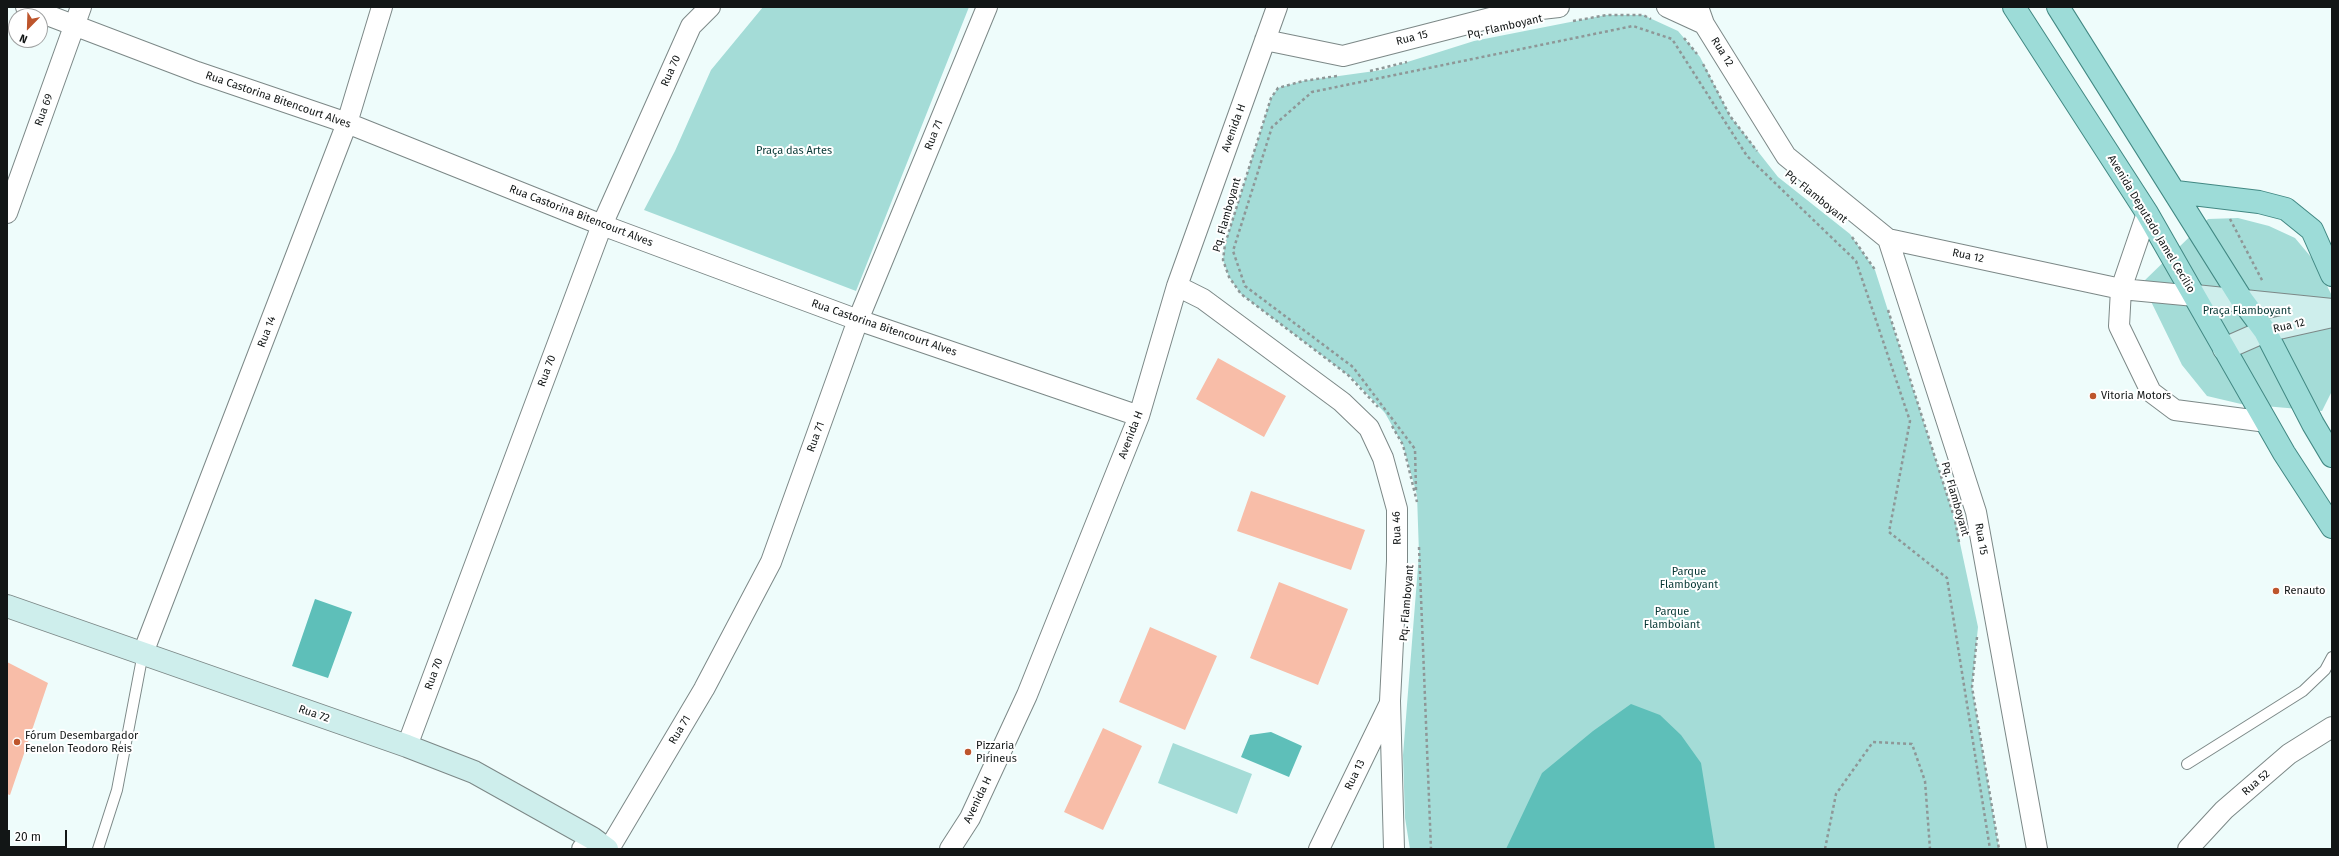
<!DOCTYPE html>
<html>
<head>
<meta charset="utf-8">
<style>
	body { margin:0 }
	#map { position:relative; width:2339px; height:856px; overflow:hidden; background:#eefcfb; font-family:"Fira Sans",sans-serif }
	canvas { display:block }
	.frame { position:absolute; inset:0; border:8px solid #121616; pointer-events:none }
	.north { position:absolute; left:8px; top:8px; width:40px; height:40px; box-sizing:border-box; background:#fff; border:1px solid #a0a2a2; border-radius:50%; rotate:203deg; font-size:11px; font-weight:700; line-height:16px; text-align:center; color:#121616 }
	.north::after { content:''; display:block; margin:auto; width:14px; height:18px; background:#bd552c; clip-path:polygon(50% 0,100% 100%,50% 72%,0 100%) }
	.scale { position:absolute; left:8px; top:830px; width:59px; height:18px; box-sizing:border-box; border:2px solid #121616; border-top:0; padding-left:5px; font-size:12px; line-height:14px; white-space:nowrap; color:#121616; -webkit-text-stroke:3px #fff; paint-order:stroke }
</style>
</head>
<body>
<div id="map">
<canvas width="2339" height="856"></canvas>
<div class="frame"></div>
<div class="north">N</div>
<div class="scale">20 m</div>
</div>
<script>
const ctx = document.querySelector('canvas').getContext('2d');
ctx.lineJoin = 'round';
function fillPath(path, color) {
  ctx.fillStyle = color;
  ctx.fill(path, 'evenodd');
}
function shape(rows) {
  const path = new Path2D();
  for (const r of rows) {
    path.moveTo(r[0], r[1]);
    for (let i = 2; i < r.length; i += 2) path.lineTo(r[i], r[i + 1]);
  }
  return path;
}
function trace(path, color, width, dash) {
  ctx.strokeStyle = color;
  ctx.lineWidth = width;
  ctx.lineCap = dash ? 'butt' : 'round';
  ctx.setLineDash(dash || []);
  ctx.stroke(path);
}
function drawText(font, color, halo, rows, align = 'center') {
  ctx.font = font + ' "Fira Sans",sans-serif';
  ctx.lineWidth = 4;
  ctx.setLineDash([]);
  ctx.textBaseline = 'middle';
  ctx.strokeStyle = halo;
  ctx.fillStyle = color;
  for (const [text, x, y, turn = 0] of rows) {
    ctx.save();
    ctx.translate(x, y);
    ctx.rotate((+turn || 0) * Math.PI / 180);
    ctx.textAlign = isNaN(turn) ? turn : align;
    if (halo) ctx.strokeText(text, 0, 0);
    ctx.fillText(text, 0, 0);
    ctx.restore();
  }
}
const green = shape([
	[763,7,969,7,856,291,644,210,675,151,711,70],
	[1606,15,1643,15,1678,31,1700,57,1730,116,1778,177,1850,234,1875,270,1955,520,1978,627,1972,687,1999,849,1410,849,1405,818,1403,755,1419,554,1417,495,1403,445,1385,413,1352,378,1241,294,1229,277,1223,260,1225,244,1271,98,1278,88,1303,81,1382,70,1474,41],
	[2238,218,2269,226,2295,238,2316,263,2332,296,2332,391,2322,411,2241,404,2207,396,2182,365,2142,283,2208,219],
	[1173,743,1252,774,1237,814,1158,783]
]);
const water = shape([
	[315,599,352,612,328,678,292,666],
	[1631,704,1660,715,1681,735,1701,763,1715,849,1506,849,1542,773,1593,731],
	[1271,732,1302,746,1289,777,1241,757,1250,735]
]);
const building = shape([
	[1218,358,1286,396,1264,437,1196,399],
	[1251,491,1365,530,1351,570,1237,531],
	[1279,582,1348,609,1318,685,1250,658],
	[1150,627,1217,656,1185,730,1119,702],
	[7,662,48,683,10,795,7,794],
	[1103,728,1142,746,1103,830,1064,812]
]);
const path = shape([
	[1573,21,1607,15,1643,15,1651,19],
	[1684,38,1697,54],
	[1703,64,1730,116,1757,151],
	[1370,71,1407,62],
	[1337,76,1303,81,1278,88,1271,98,1225,244,1223,260,1229,277,1241,294,1348,375,1378,407],
	[2230,219,2263,282],
	[1852,237,1876,271],
	[1888,310,1955,520,1959,542],
	[1392,426,1403,445,1417,502],
	[1416,490,1415,449,1353,367,1245,286,1233,251,1272,127,1312,92,1633,26,1672,39,1747,156,1856,261,1910,421,1889,532,1947,578,1990,849],
	[1419,547,1431,849],
	[1977,637,1972,687,1999,849],
	[1825,849,1836,794,1873,742,1912,744,1925,781,1930,849]
]);
const service = shape([
	[2187,764,2303,691,2325,670,2332,657],
	[98,849,117,790,143,653]
]);
const minor = shape([
	[26,7,197,72,347,123,602,225,858,320,1139,416],
	[1667,7,1704,24],
	[1698,7,1704,24,1786,156,1888,239,2121,289,2195,296],
	[1265,40,1343,56,1514,12,1559,7],
	[7,213,81,7],
	[2147,213,2121,289,2119,326,2151,392,2175,410,2267,422],
	[1888,239,1976,512,2037,849],
	[1177,286,1203,299,1342,402,1369,428,1383,458,1397,509,1397,561,1390,701,1394,849],
	[143,653,347,123,382,7],
	[407,746,602,225,691,26,710,7],
	[582,849,592,838],
	[609,849,704,689,771,562,858,320,987,7],
	[950,849,970,818,1027,695,1139,416,1177,286,1277,7],
	[1319,849,1389,705],
	[2188,849,2224,810,2289,754,2332,727]
]);
const secondary = shape([
	[2195,296,2332,310],
	[2224,349,2265,331,2332,316],
	[7,606,407,746,474,772,592,838,607,849]
]);
const primary = shape([
	[2014,7,2147,213,2284,453,2332,527],
	[2058,7,2242,300,2265,331,2313,424,2332,456],
	[2176,192,2259,202,2286,209,2312,230,2332,275]
]);
const markers = [
	[2093,396,4,"#bd552c"],
	[2276,591,4,"#bd552c"],
	[17,742,4,"#bd552c"],
	[968,752,4,"#bd552c"]
];
const streetNames = [
	["Pq. Flamboyant",1505,27,-13],
	["Rua 15",1412,38,-14],
	["Rua 12",1722,52,58],
	["Rua 70",671,71,-66],
	["Rua Castorina Bitencourt Alves",278,100,19],
	["Rua 69",44,110,-70],
	["Avenida H",1234,128,-70],
	["Rua 71",934,135,-68],
	["Pq. Flamboyant",1816,197,39],
	["Pq. Flamboyant",1227,215,-74],
	["Rua Castorina Bitencourt Alves",581,216,21],
	["Avenida Deputado Jamel Cecílio",2151,224,59],
	["Rua 12",1968,256,12],
	["Rua 12",2289,326,-13],
	["Rua Castorina Bitencourt Alves",884,328,19],
	["Rua 14",267,332,-69],
	["Rua 70",547,371,-70],
	["Avenida H",1131,435,-69],
	["Rua 71",816,437,-70],
	["Pq. Flamboyant",1955,499,74],
	["Rua 46",1397,528,-92],
	["Rua 15",1981,539,80],
	["Pq. Flamboyant",1407,603,-85],
	["Rua 70",434,674,-70],
	["Rua 72",314,714,19],
	["Rua 71",680,730,-59],
	["Rua 13",1355,775,-64],
	["Rua 52",2256,783,-41],
	["Avenida H",978,800,-64]
];
const parkNames = [
	["Praça das Artes",794,151],
	["Praça Flamboyant",2247,311],
	["Parque",1689,572],
	["Flamboyant",1689,585],
	["Parque",1672,612],
	["Flamboiant",1672,625]
];
const poiNames = [
	["Vitoria Motors",2101,396],
	["Renauto",2284,591],
	["Fórum Desembargador",25,736],
	["Fenelon Teodoro Reis",25,749],
	["Pizzaria",976,746],
	["Pirineus",976,759]
];
fillPath(green, '#a4dcd7');
fillPath(water, '#5ebfb9');
fillPath(building, '#f8bda8');
trace(service, '#7c8887', 12);
trace(minor, '#7c8887', 22);
trace(secondary, '#7c8887', 24);
trace(primary, '#428883', 24);
trace(path, '#8e9797', 2.5, [3, 3]);
trace(service, '#fff', 10);
trace(minor, '#fff', 20);
trace(secondary, '#ceeeec', 22);
trace(primary, '#9ddcd8', 22);
for (const [x, y, r, color] of markers) {
  const dot = new Path2D();
  dot.arc(x, y, r, 0, 2 * Math.PI);
  ctx.fillStyle = color;
  ctx.fill(dot);
  trace(dot, '#fff', 1.5);
}
drawText('11px', '#121616', '#fff', streetNames);
drawText('11px', '#063734', '#fff', parkNames);
drawText('11px', '#121616', '#fff', poiNames, 'left');
</script>
</body>
</html>
